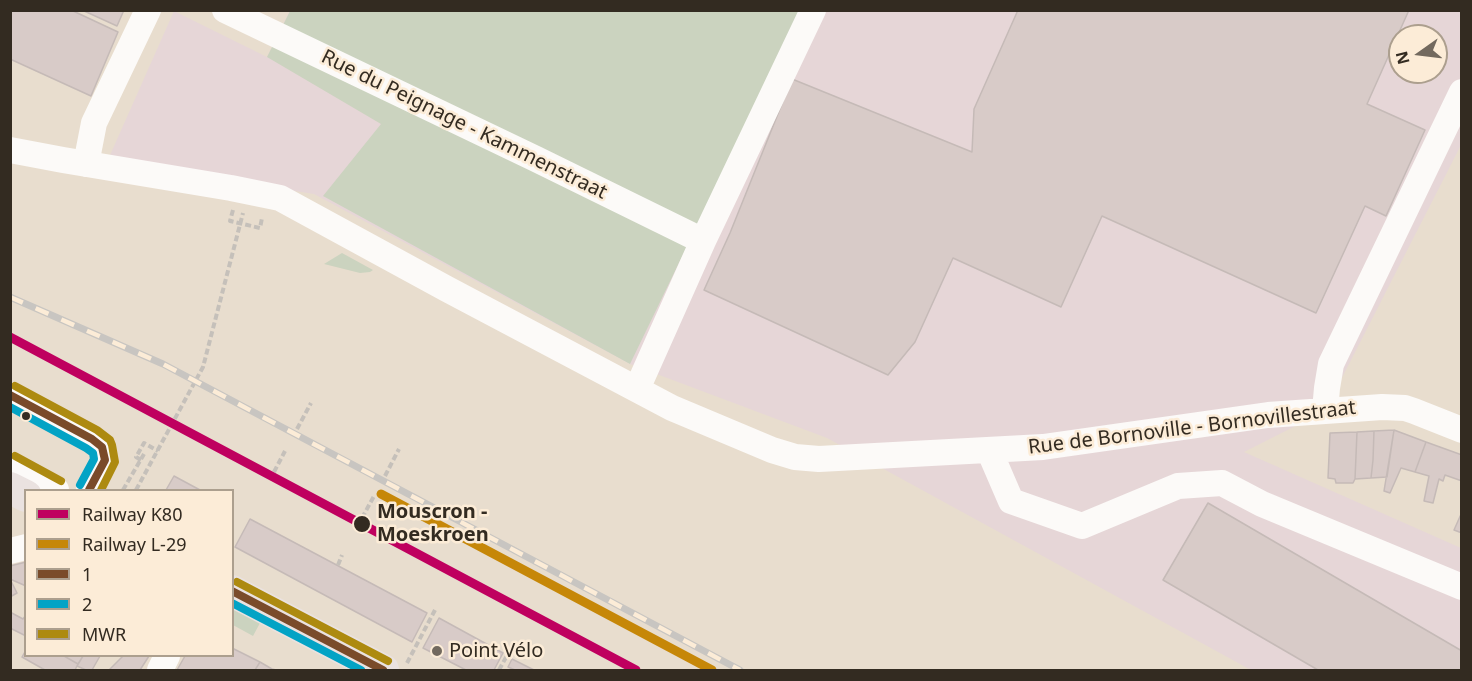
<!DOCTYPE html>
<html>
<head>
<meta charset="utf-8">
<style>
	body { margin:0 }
	#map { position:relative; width:1472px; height:681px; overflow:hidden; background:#e8ddce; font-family:"Noto Sans",sans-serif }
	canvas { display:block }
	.frame { position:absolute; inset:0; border:12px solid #332b21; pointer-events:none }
	.legend { position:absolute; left:24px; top:489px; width:210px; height:168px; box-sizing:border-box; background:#fcecd7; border:2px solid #ac9f8e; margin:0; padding:8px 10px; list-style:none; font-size:18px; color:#332b21 }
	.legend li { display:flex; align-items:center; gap:12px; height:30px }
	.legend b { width:30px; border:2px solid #ac9f8e }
	.north { position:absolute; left:1388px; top:24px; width:60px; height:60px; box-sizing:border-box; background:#fcecd7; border:2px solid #ac9f8e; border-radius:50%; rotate:256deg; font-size:16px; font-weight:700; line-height:24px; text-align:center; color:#332b21 }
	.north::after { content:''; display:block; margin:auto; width:21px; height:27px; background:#72695e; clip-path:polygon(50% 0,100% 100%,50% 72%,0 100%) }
</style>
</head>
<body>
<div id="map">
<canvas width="1472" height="681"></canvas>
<div class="frame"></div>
<ul class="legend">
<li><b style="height:8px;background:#bf005f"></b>Railway K80</li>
<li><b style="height:8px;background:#c68708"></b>Railway L-29</li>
<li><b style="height:8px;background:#7a4b2a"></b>1</li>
<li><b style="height:8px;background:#03a3c5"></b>2</li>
<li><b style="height:8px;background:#ad8a10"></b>MWR</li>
</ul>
<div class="north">N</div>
</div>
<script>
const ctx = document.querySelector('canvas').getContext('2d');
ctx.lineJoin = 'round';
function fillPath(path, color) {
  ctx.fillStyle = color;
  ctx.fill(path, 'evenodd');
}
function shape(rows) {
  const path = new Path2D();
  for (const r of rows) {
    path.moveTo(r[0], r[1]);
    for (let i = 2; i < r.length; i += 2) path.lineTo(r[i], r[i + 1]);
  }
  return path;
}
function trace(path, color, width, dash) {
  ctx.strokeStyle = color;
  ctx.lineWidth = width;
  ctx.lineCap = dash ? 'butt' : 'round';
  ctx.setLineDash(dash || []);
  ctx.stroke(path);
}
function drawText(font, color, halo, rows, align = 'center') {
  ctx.font = font + ' "Noto Sans",sans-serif';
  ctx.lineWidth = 5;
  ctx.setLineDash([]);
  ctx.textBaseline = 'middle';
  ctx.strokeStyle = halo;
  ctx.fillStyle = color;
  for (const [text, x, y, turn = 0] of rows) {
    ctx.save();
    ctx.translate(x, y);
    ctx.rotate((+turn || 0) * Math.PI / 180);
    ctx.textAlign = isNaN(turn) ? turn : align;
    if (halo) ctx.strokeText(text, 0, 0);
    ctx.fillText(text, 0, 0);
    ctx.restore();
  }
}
const industrial = shape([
	[290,10,1461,11,1461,145,1325,411,1244,452,1461,548,1461,670,1251,670,827,438,630,364,314,194,107,162,174,11,267,57],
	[1400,36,1436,36,1436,72,1400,72]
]);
const green = shape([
	[290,11,801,11,630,364,323,196,381,124,267,57],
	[342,253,373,270,370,272,360,273,324,264],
	[234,609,260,623,253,636,233,625]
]);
const building = shape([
	[10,10,71,10,118,32,91,96,10,59,10,10],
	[82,10,124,10,117,26,82,10],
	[1018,10,1409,10,1367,104,1425,130,1386,216,1365,206,1316,313,1102,216,1061,307,953,258,915,342,888,375,704,290,730,233,792,79,972,152,974,109,1018,10],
	[1394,430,1426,442,1415,472,1401,468,1390,493,1384,491,1394,430],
	[1394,430,1387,477,1371,478,1373,460,1374,431,1394,430],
	[1374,431,1373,460,1371,478,1355,479,1357,432,1374,431],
	[1357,432,1355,479,1353,483,1336,483,1335,479,1328,478,1330,433,1357,432],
	[1426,442,1462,455,1462,481,1445,475,1443,481,1439,479,1433,503,1424,501,1429,476,1415,472,1426,442],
	[174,476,200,490,166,490,174,476],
	[1208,503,1462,651,1462,670,1318,670,1163,580,1208,503],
	[1462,512,1462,533,1454,530,1462,512],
	[250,519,427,613,412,642,235,547,250,519],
	[26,562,26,586,10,579,10,566,26,562],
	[10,579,17,593,10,597,10,579],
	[10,612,23,619,26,615,26,636,10,628,10,612],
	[439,618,503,653,494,670,466,670,423,648,439,618],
	[232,648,260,662,255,670,177,670,185,656,232,656,232,648],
	[26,650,26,656,64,656,78,664,75,670,45,670,22,657,26,650],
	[64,656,83,656,78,664,64,656],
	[83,656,100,656,92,670,86,670,77,666,83,656],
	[123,656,149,656,140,670,109,670,123,656],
	[512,659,534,670,515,670,508,667,512,659],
	[260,662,272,669,276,670,255,670,260,662]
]);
const path = shape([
	[233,210,230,221,260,228,262,218,261,218],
	[297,429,311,403],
	[141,460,136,457,144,443,158,451],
	[274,472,285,451],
	[385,476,399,449],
	[123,490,144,454],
	[136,490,203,367,243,213],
	[362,518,374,496],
	[338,565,342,555],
	[407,663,435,610],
	[499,670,510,650]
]);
const minor = shape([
	[225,10,536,159,703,241],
	[10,150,63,160,231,188,280,198,447,289,672,408,772,450,795,457,819,459,1043,447,1268,415,1382,407,1405,408,1414,411,1462,430],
	[86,164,94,123,148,10],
	[637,389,703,241,813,10],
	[10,395,92,439,102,447,105,460,89,490],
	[1325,411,1327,388,1331,364,1462,92],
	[989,450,1011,501,1082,526,1178,486,1222,483,1262,504,1462,587],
	[10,465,56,490],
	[10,551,26,547],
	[160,670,167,656]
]);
const major = shape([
	[10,488,26,496],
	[232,591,383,670]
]);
const rail = shape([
	[10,297,163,364,740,670]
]);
const bus1 = shape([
	[10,395,92,439,102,447,105,460,89,490],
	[232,591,383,670]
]);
const bus2 = shape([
	[10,407,86,448,93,453,94,459,80,485],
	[232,603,361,670]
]);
const bus3 = shape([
	[15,386,97,430,110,440,112,445,115,462,101,490],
	[15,456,61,481],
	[237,582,388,661]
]);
const rail1 = shape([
	[10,337,636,670]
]);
const rail2 = shape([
	[381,494,712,670]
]);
const markers = [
	[26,416,5,"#332b21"],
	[362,524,9,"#332b21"],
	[437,651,6,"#72695e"]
];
const streetNames = [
	["Rue du Peignage - Kammenstraat",464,125,26],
	["Rue de Bornoville - Bornovillestraat",1192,428,-7]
];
const stopNames = [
	["Mouscron -",377,512],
	["Moeskroen",377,535]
];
const poiNames = [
	["Point Vélo",449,651]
];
fillPath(industrial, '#e6d6d7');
fillPath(green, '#cbd3bf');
fillPath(building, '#d8cbc8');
trace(building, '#c5bab7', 1.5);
trace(path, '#c5c0ba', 4, [6, 3]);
trace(minor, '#fcfaf8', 26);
trace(major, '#eae2e0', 32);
trace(rail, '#c8c5c1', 7);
trace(rail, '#fcecd7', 4.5, [14]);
trace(bus1, '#7a4b2a', 8);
trace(bus2, '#03a3c5', 8);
trace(bus3, '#ad8a10', 8);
trace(rail1, '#bf005f', 9);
trace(rail2, '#c68708', 9);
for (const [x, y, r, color] of markers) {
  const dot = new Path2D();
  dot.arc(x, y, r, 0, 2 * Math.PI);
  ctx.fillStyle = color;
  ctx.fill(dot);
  trace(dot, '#fcecd7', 2);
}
drawText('20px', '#332b21', '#fcecd7', streetNames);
drawText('bold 20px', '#332b21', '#fcecd7', stopNames, 'left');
drawText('20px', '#332b21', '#fcecd7', poiNames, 'left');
</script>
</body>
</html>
